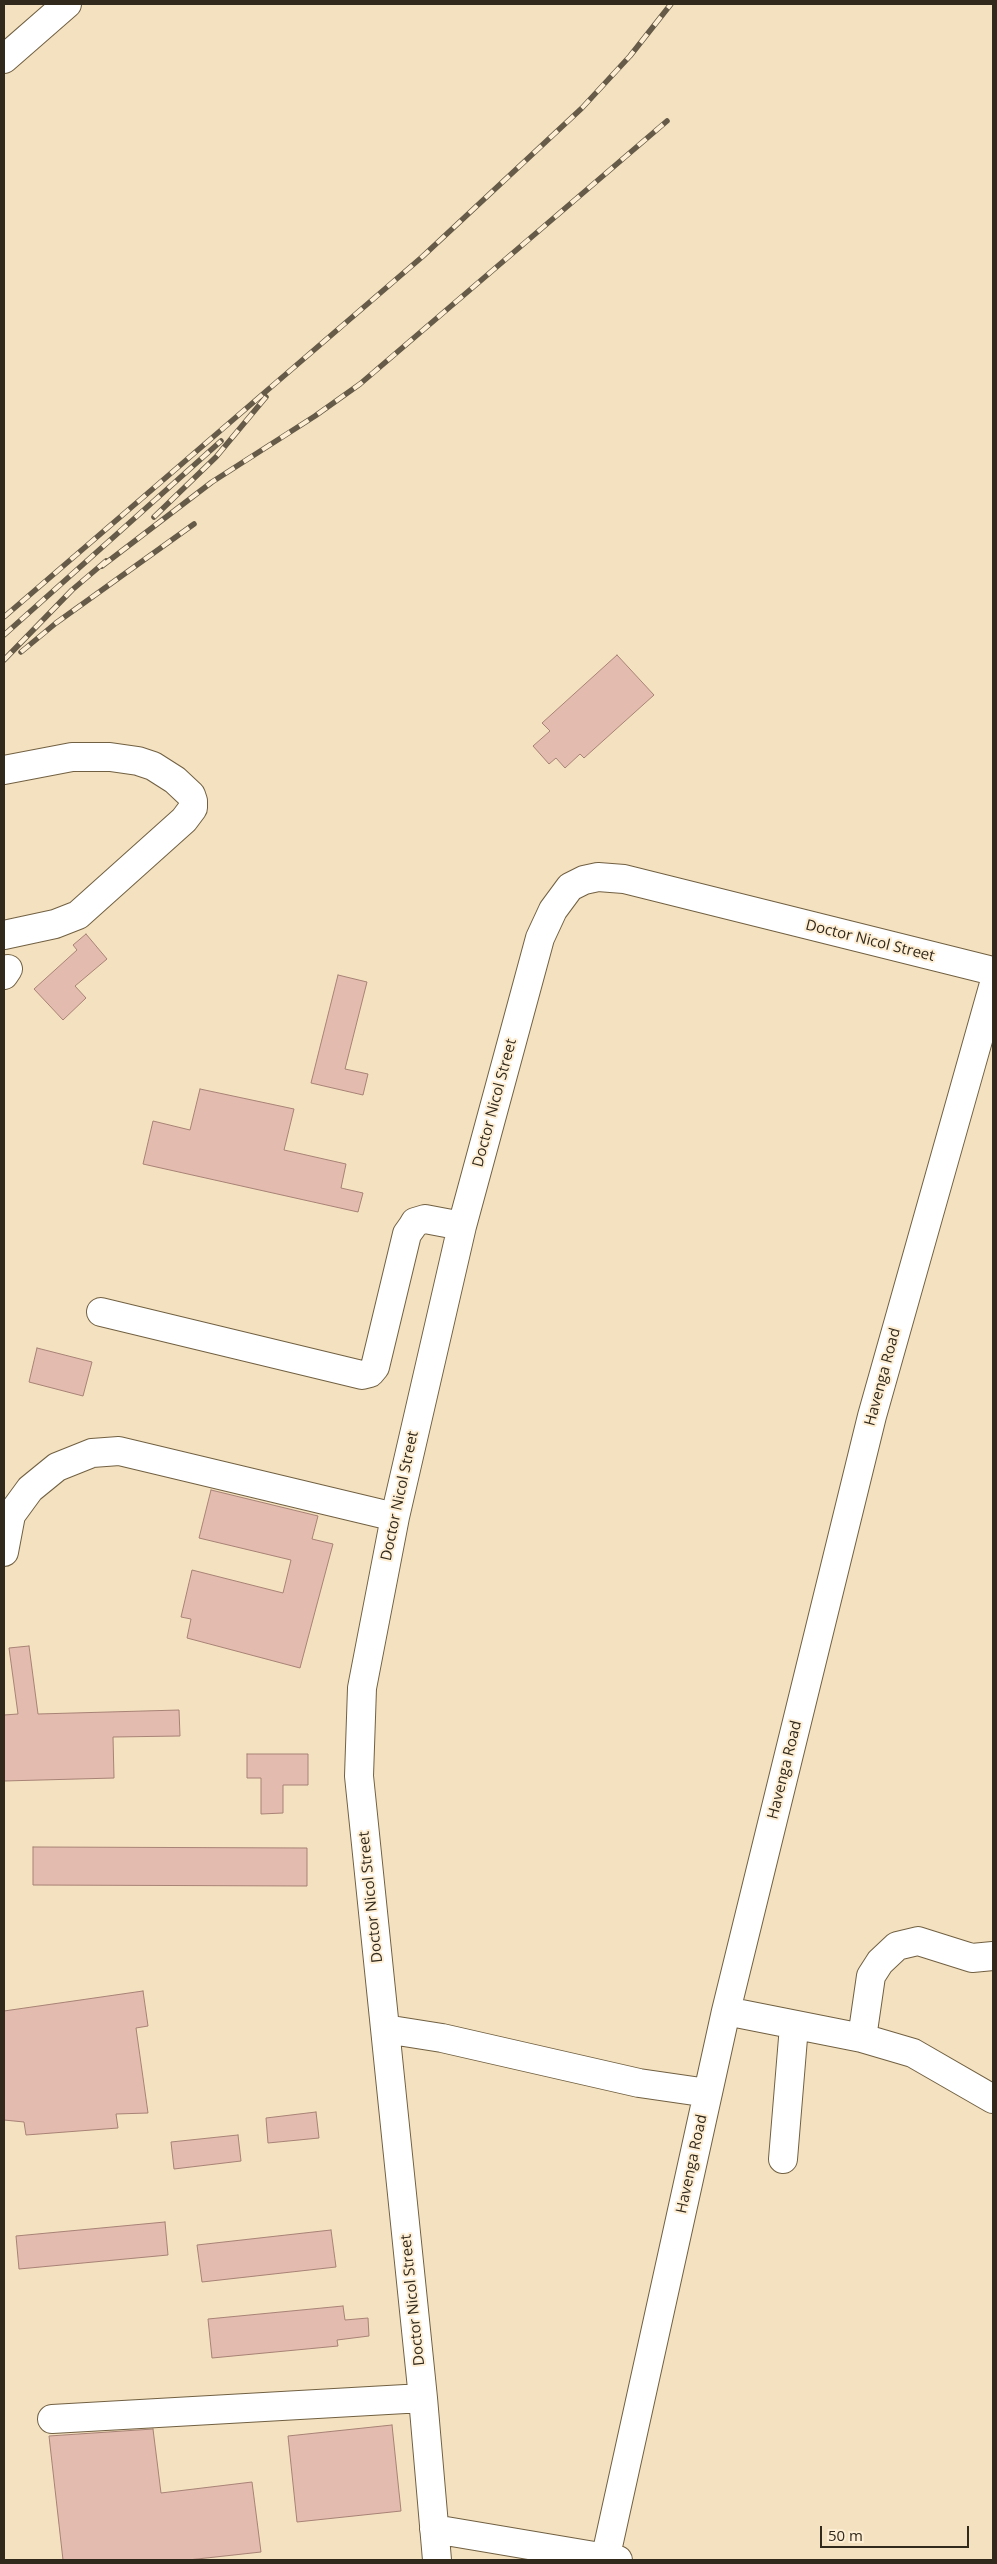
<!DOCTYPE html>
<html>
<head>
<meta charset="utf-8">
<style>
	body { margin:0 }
	#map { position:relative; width:997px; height:2564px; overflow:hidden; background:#f4e1bf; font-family:"Open Sans",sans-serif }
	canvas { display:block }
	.frame { position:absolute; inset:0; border:5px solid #31291c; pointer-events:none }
	.scale { position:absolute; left:820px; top:2526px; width:149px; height:22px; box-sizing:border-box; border:2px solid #31291c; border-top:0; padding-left:6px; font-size:15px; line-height:18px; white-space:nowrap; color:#31291c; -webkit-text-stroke:4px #feeed3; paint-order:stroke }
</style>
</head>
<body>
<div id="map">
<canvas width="997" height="2564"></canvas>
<div class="frame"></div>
<div class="scale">50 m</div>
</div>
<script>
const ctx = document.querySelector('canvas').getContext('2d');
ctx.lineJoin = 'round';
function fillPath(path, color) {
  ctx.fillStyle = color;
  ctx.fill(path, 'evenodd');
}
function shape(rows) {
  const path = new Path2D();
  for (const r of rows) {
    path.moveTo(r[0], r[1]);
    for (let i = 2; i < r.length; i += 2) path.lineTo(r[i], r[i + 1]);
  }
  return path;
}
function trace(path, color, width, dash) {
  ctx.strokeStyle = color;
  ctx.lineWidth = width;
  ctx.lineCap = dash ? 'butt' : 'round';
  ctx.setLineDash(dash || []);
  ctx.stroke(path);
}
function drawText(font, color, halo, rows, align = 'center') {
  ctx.font = font + ' "Open Sans",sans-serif';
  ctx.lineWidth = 4;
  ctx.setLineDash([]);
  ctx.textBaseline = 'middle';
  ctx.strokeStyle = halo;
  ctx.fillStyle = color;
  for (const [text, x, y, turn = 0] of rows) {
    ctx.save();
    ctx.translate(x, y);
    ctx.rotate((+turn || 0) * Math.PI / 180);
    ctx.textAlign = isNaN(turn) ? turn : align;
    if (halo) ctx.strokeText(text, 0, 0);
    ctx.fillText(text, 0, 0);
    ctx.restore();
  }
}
const building = shape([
	[617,655,654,695,584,758,580,754,565,768,556,758,549,764,533,746,550,731,542,723,617,655],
	[86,934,107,959,75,986,86,998,63,1020,34,989,77,950,73,945,86,934],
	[338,975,367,982,345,1069,368,1074,363,1095,311,1083,338,975],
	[200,1089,294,1109,284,1150,346,1164,341,1188,363,1193,358,1212,143,1164,153,1121,190,1130,200,1089],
	[37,1348,92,1362,83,1396,29,1382,37,1348],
	[211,1490,318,1516,312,1539,333,1544,300,1668,187,1638,191,1619,181,1617,192,1570,283,1593,291,1560,199,1538,211,1490],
	[29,1646,38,1714,179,1710,180,1736,113,1737,114,1778,4,1781,4,1715,18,1714,9,1648,29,1646],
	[247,1754,308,1754,308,1785,283,1785,283,1813,261,1814,261,1778,247,1778,247,1754],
	[33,1847,307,1848,307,1886,33,1885,33,1847],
	[143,1991,148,2026,136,2028,148,2113,116,2114,118,2128,26,2135,24,2122,4,2120,4,2011,143,1991],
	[316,2112,319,2138,268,2143,266,2118,316,2112],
	[238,2135,241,2161,174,2169,171,2142,238,2135],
	[165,2222,168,2255,19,2269,16,2236,165,2222],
	[331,2230,336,2267,202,2282,197,2245,331,2230],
	[343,2306,345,2320,368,2318,369,2336,337,2340,338,2346,212,2358,208,2319,343,2306],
	[392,2425,401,2511,297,2522,288,2436,392,2425],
	[153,2429,161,2493,252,2482,261,2552,188,2560,63,2560,49,2436,153,2429]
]);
const minor = shape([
	[4,59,67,4],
	[4,770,72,757,110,757,138,761,153,766,175,780,191,795,193,801,193,808,184,820,78,915,55,924,4,935],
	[4,975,8,969],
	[101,1312,362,1375,370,1373,375,1367,407,1234,412,1227,415,1222,425,1219,462,1226],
	[4,1552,11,1515,30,1489,57,1467,92,1453,119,1451,395,1517],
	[726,2011,862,2038,913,2053,993,2099],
	[385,2029,442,2038,639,2083,708,2093],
	[862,2038,871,1976,880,1962,897,1946,918,1941,972,1958,993,1956],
	[783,2159,794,2026],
	[52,2419,423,2398],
	[434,2529,618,2560],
	[437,2560,423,2398,359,1776,362,1688,395,1517,462,1226,540,938,553,910,570,887,584,880,598,877,624,879,993,971],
	[605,2560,726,2011,872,1416,993,987]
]);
const rail = shape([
	[154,517,216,457,266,397],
	[102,566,212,482,315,416,360,384,667,121],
	[4,617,422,257,582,108,630,56,671,4],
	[4,635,221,441],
	[21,652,56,623,194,524],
	[4,660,72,590,106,561]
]);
const streetNames = [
	["Doctor Nicol Street",870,941,14],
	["Doctor Nicol Street",495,1103,-75],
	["Havenga Road",883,1377,-75],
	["Doctor Nicol Street",400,1496,-78],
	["Havenga Road",785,1770,-76],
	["Doctor Nicol Street",371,1897,-96],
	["Havenga Road",692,2164,-78],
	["Doctor Nicol Street",413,2300,-96]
];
fillPath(building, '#e4bbaf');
trace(building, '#a78276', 1);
trace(minor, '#716042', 30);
trace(minor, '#fff', 28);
trace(rail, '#665b48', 5.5);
trace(rail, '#feeed3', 4, [11]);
drawText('15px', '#31291c', '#feeed3', streetNames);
</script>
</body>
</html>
